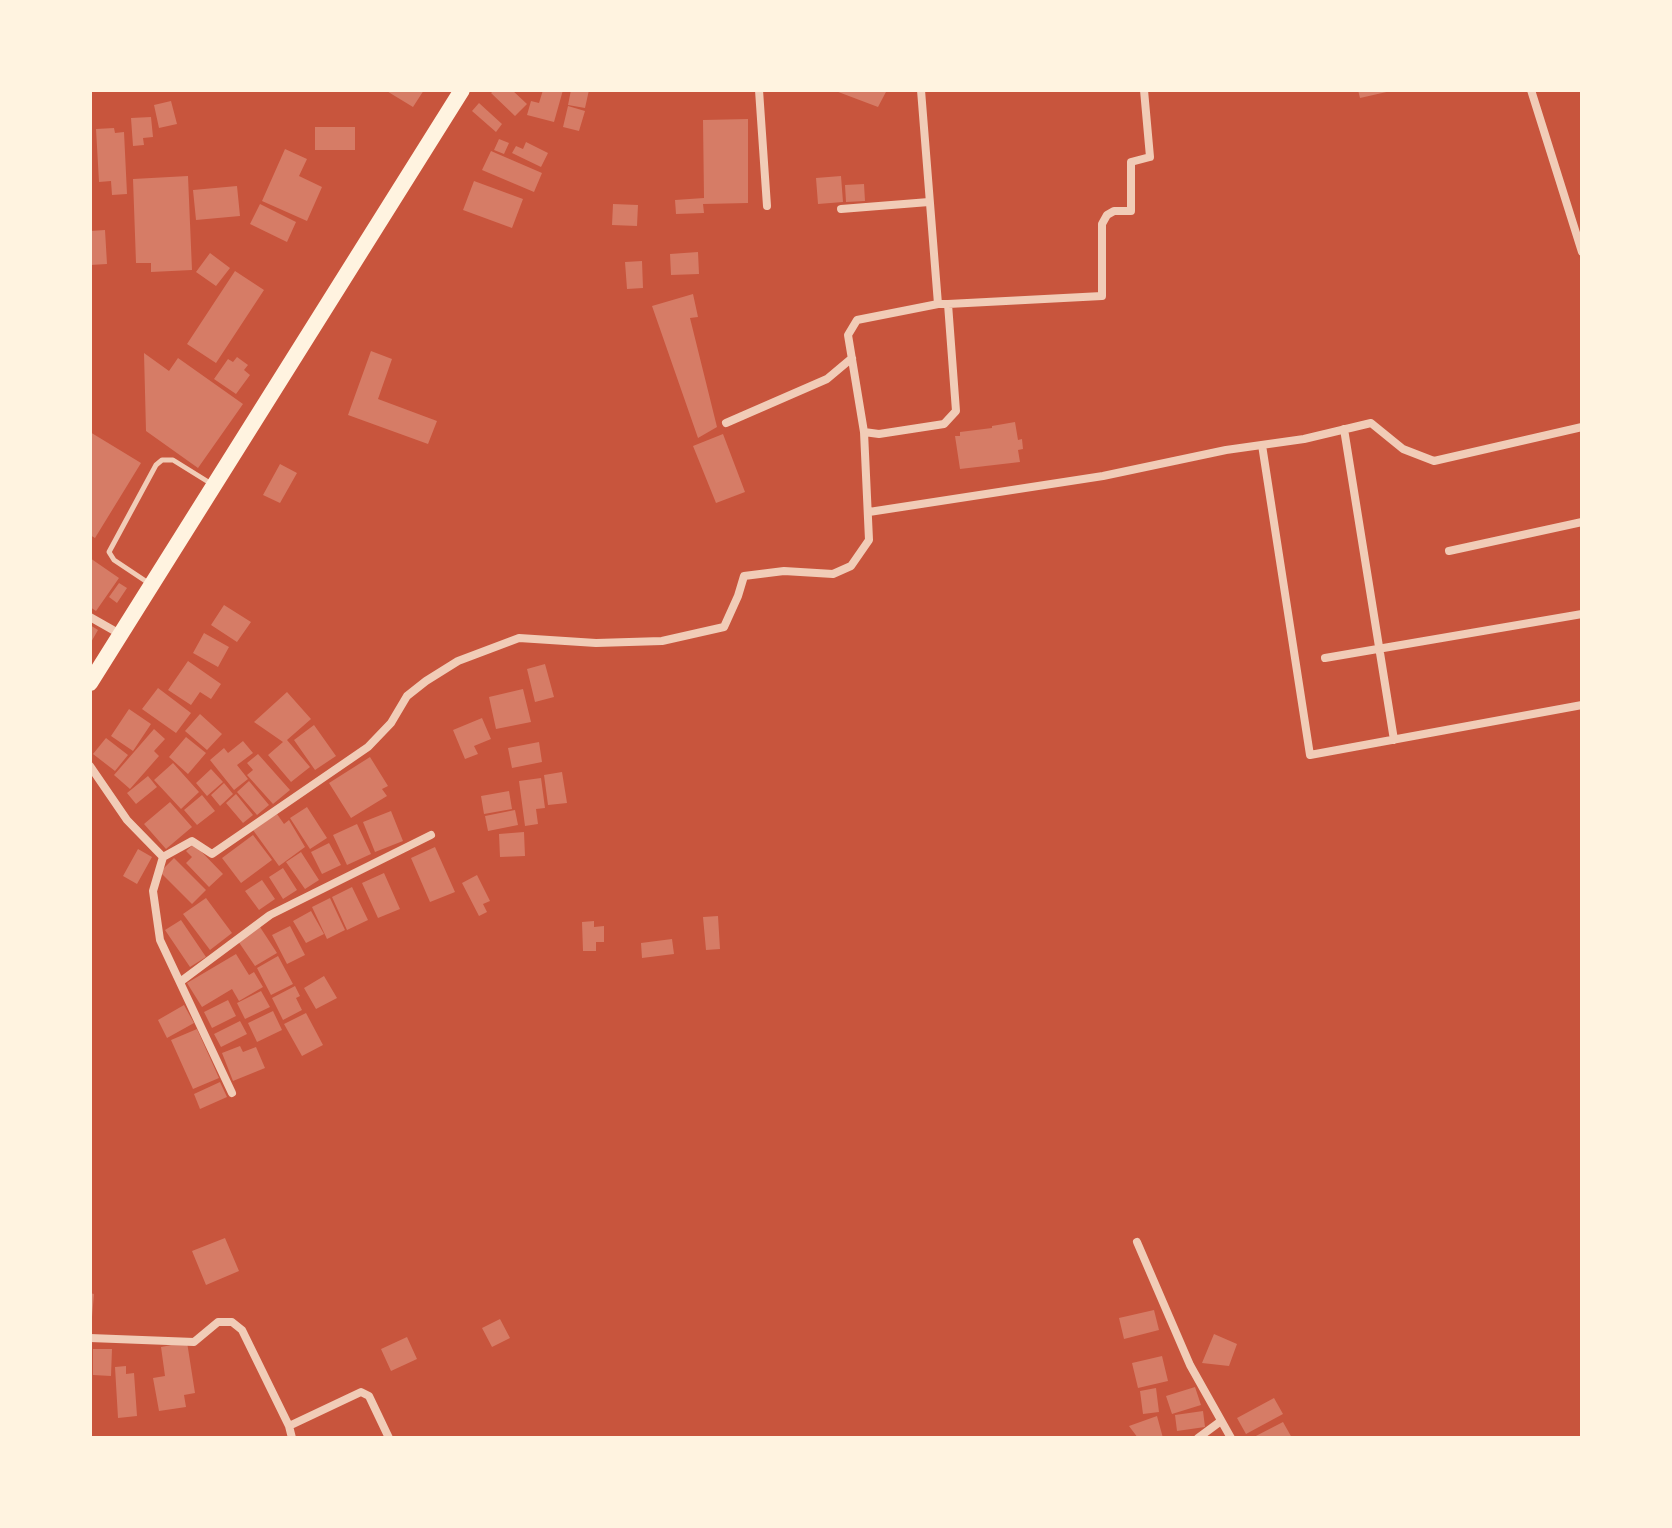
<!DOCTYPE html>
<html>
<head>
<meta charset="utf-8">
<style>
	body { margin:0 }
	#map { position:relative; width:1672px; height:1528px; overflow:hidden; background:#c8553d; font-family:"Exo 2",sans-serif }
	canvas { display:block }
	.frame { position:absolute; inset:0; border:92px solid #fff3e0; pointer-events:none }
</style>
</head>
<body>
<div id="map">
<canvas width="1672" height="1528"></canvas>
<div class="frame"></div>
</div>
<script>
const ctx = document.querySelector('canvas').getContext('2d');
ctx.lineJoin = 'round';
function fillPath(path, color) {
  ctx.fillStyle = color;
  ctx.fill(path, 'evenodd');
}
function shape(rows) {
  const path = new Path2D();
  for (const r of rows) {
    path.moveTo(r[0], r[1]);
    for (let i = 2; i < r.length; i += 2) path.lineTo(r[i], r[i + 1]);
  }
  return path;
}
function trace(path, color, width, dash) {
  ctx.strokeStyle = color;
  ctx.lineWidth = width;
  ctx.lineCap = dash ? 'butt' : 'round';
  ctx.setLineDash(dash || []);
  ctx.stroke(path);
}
const building = shape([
	[385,90,424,90,413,107],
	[494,90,512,90,527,104,515,116,491,93],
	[543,90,563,90,554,122,527,115,531,101,539,103],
	[571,90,589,90,585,108,568,105],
	[833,90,887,90,878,107],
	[1358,90,1391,90,1391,91,1360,98],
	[171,101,177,124,159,128,154,105],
	[479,103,502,124,496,132,472,111],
	[568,106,585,111,579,131,563,127],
	[151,117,153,137,143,138,144,145,133,146,131,118],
	[748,119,748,203,703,204,704,213,676,214,675,200,704,198,703,120],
	[315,127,355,127,355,150,315,150],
	[114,128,115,133,124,132,127,194,112,195,111,181,99,182,96,129],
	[499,139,509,143,504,154,494,150],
	[526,142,548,153,541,167,512,153,516,146,523,149],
	[285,149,307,159,299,176,322,187,307,221,262,201],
	[491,151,542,173,534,192,482,170],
	[188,176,192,270,151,272,151,263,136,263,133,179],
	[841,176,843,202,818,204,816,178],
	[474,181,523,199,512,228,463,210],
	[864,184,865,201,846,202,845,185],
	[237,186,240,216,196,220,193,190],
	[260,204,296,222,287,242,250,224],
	[613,204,638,205,637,226,612,225],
	[105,230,107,264,90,265,90,231],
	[698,252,699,274,671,275,670,254],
	[210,253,230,268,216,286,196,272],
	[642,261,643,288,627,289,625,262],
	[235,271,264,290,216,363,187,344],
	[693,294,698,317,690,318,717,427,698,438,652,306],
	[371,351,392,359,378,399,437,421,428,444,348,415],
	[144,353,169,371,178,358,243,404,198,468,146,431],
	[237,357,248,365,244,370,250,375,236,394,214,379,228,359,233,362],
	[1015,422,1018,440,1022,439,1023,449,1018,450,1020,462,960,469,955,436,960,436,960,432,992,428,992,426],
	[90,432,141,463,95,538,90,535],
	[723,434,745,492,716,503,693,446],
	[280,464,297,473,280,503,263,495],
	[90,558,119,578,96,611,90,607],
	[119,583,127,588,117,603,109,597],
	[224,605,251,622,237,642,211,625],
	[90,625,98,630,90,644],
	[204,633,229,647,218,667,193,653],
	[188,661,221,684,211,699,200,692,191,705,168,690],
	[545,664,554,697,535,702,527,669],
	[158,688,191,713,176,733,142,709],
	[523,689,531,722,496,729,489,697],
	[287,692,311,719,287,740,310,767,291,782,268,755,283,742,254,722],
	[129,709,151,724,133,751,111,736],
	[200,714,222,734,207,750,185,731],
	[482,718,491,739,474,746,478,754,465,759,453,730],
	[314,725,336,756,315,770,294,740],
	[154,729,165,739,154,751,159,756,130,789,114,775],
	[186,737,206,753,188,774,169,757],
	[106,738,128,755,115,771,93,754],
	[243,741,253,753,237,765,248,779,234,790,210,760,224,748,228,753],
	[539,742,542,762,512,768,508,748],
	[258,754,290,790,273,804,247,775,253,770,247,763],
	[370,757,388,786,382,789,387,796,351,818,329,783],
	[173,763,199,792,181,809,154,780],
	[211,769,223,782,207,796,196,783],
	[562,772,567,803,548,805,544,775],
	[148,776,157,787,136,804,127,793],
	[541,778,545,808,536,809,538,824,525,826,519,781],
	[249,781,269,805,257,815,237,792],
	[224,783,233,794,220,806,211,795],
	[509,791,512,809,484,814,481,796],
	[236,794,253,815,243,823,226,803],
	[202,795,215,811,197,825,184,810],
	[170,802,192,827,166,849,144,824],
	[307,807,327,838,310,849,290,818],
	[515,810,518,825,488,831,485,816],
	[391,811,403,841,375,852,363,822],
	[277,814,284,824,289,820,305,847,279,866,253,830],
	[357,824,371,854,347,865,333,835],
	[524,832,525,856,500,857,499,834],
	[253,835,272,860,241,883,222,858],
	[329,843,341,865,322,874,311,852],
	[194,844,223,874,209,887,186,863,192,857,186,851],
	[435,847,455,892,430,902,411,858],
	[138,849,152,857,137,884,123,876],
	[301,852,319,880,305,889,286,862],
	[174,858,206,890,192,904,160,872],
	[283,868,297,890,283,899,269,877],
	[384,873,400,909,378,918,362,883],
	[477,875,490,901,483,904,487,912,479,916,462,883],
	[262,880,275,899,259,910,245,891],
	[352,887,368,920,347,930,332,897],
	[206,898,232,933,210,950,183,914],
	[330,898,345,930,327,939,312,907],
	[311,911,324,934,306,943,293,921],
	[718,916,720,949,706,950,703,917],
	[181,920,206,957,190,967,165,930],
	[594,921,594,927,604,926,604,942,596,942,596,951,583,951,582,922],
	[290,926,305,955,287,964,272,935],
	[260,927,277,953,255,966,238,941],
	[672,939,674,954,642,958,641,943],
	[236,954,249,975,254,972,263,987,239,1001,232,989,202,1007,187,983],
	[278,956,293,984,271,995,257,968],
	[324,976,337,998,316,1009,304,988],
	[295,986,300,996,296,998,302,1010,283,1020,272,998],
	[261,991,270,1007,245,1019,237,1003],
	[228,1000,236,1016,212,1028,204,1012],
	[184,1005,194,1023,167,1038,158,1020],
	[273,1011,282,1030,257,1042,248,1023],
	[306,1013,323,1045,302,1056,284,1024],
	[240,1021,247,1034,221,1047,214,1034],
	[197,1029,219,1078,193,1089,171,1040],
	[240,1046,243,1052,256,1047,265,1068,233,1081,222,1053],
	[220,1082,227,1097,200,1109,194,1094],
	[225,1238,239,1271,206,1285,192,1251],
	[90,1293,94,1294,92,1317,90,1317],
	[1154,1310,1159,1330,1124,1339,1119,1318],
	[500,1319,510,1338,492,1347,482,1328],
	[1214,1334,1237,1344,1229,1366,1202,1363],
	[407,1337,417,1359,391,1371,381,1349],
	[187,1342,195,1393,184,1395,186,1407,159,1411,153,1378,165,1376,161,1347],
	[93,1349,112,1349,111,1376,93,1375],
	[1162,1356,1168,1381,1138,1388,1132,1363],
	[126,1366,126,1374,134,1373,137,1416,118,1418,115,1367],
	[1195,1387,1201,1405,1172,1414,1166,1396],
	[1156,1388,1159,1412,1143,1414,1140,1391],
	[1274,1398,1283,1414,1246,1434,1237,1418],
	[1203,1411,1205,1427,1177,1431,1175,1415],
	[1157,1416,1163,1438,1138,1438,1129,1426],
	[1283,1422,1292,1438,1252,1438]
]);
const service = shape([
	[150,584,114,560,109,552,156,465,162,460,173,460,210,483]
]);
const minor = shape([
	[759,90,767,206],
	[921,90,938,304],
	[1531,90,1582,252],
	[841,209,929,202],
	[948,304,956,411,944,424,879,434,864,432,848,335,857,320,938,304,948,304,1102,296,1102,224,1107,215,1114,211,1131,211,1131,162,1150,157,1144,90],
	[726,423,827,379,852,358],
	[1344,429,1394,740],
	[1262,445,1310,755,1582,705],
	[869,512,1103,476,1226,450,1304,439,1371,423,1403,449,1434,461,1582,427],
	[1449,551,1582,522],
	[90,617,120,634],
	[1325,658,1582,614],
	[90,766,127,820,163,857,192,841,212,854,368,747,391,723,407,696,426,681,458,661,519,638,596,643,662,641,724,627,738,596,744,576,784,571,833,574,851,566,869,540,864,432],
	[163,857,153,891,160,940,232,1093],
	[180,982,270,915,431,835],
	[1137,1242,1190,1365,1231,1438],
	[90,1338,194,1342,218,1322,232,1322,242,1330,289,1426],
	[292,1438,289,1426,361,1392,369,1396,389,1438],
	[1198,1438,1221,1421]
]);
const primary = shape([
	[90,683,462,90]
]);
fillPath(building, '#d67c66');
trace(service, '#f1ccb7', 5);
trace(minor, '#f1ccb7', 8);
trace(primary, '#fff3e0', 16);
</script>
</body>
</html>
